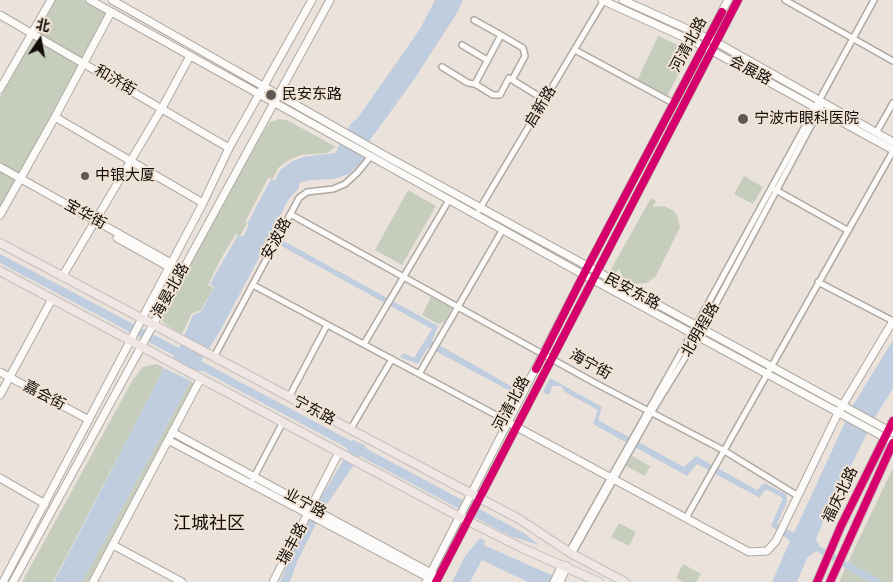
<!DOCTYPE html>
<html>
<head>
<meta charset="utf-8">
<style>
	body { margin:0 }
	#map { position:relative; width:893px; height:582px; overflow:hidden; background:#ebe3db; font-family:"DejaVu Sans","Noto Sans SC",sans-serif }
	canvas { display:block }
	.north { position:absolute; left:15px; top:15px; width:50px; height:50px; -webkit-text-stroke:4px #f1e3d5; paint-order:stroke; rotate:12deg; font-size:14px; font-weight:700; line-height:20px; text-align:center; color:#130e0a }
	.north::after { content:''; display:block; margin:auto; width:18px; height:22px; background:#130e0a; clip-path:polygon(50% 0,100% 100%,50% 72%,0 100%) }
</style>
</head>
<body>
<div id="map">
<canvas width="893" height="582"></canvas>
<div class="north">北</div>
</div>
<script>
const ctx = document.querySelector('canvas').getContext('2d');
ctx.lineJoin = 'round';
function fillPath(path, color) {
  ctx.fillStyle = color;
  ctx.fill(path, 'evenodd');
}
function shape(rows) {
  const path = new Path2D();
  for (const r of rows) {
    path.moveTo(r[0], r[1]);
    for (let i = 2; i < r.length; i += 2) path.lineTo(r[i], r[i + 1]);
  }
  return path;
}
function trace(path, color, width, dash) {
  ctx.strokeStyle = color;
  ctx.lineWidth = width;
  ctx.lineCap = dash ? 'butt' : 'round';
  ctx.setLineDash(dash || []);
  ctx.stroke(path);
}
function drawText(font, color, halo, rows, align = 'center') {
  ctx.font = font + ' "DejaVu Sans","Noto Sans SC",sans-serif';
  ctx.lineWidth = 4;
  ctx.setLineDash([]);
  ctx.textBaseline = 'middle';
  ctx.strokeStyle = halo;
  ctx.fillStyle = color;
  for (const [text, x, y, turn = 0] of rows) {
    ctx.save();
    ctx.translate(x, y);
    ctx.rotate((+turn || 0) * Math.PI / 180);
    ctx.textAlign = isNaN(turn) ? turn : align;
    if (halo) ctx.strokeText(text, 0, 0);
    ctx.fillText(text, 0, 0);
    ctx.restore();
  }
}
const green = shape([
	[55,0,84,0,107,13,0,209,0,97],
	[658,36,685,48,688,56,667,96,637,81],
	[279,119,287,120,336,147,327,153,301,155,289,160,278,168,273,179,268,178,245,222,247,223,240,236,236,234,222,257,208,285,213,288,201,310,192,313,182,334,165,324,162,320,167,307,262,134,270,122],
	[744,176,763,187,753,204,734,194],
	[408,190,436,206,402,265,375,250],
	[651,198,656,201,653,207,664,206,674,211,677,215,680,227,656,276,647,283,635,284,623,278,619,269,615,274,610,271],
	[431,297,452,308,444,322,438,324,422,315],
	[157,364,164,368,53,582,22,582,132,381,143,367],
	[191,381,195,384,136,494,88,582,82,582],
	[632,456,650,466,645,476,626,466],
	[893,468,893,582,839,582,855,547],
	[619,523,636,532,629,546,611,537],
	[683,564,701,574,696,582,683,582,676,578]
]);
const water = shape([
	[435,0,463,0,457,13,413,81,370,140,362,162,349,174,334,179,310,180,299,183,299,188,288,200,271,234,438,326,432,341,511,386,514,380,519,382,517,386,510,391,428,347,418,364,400,357,403,353,414,358,432,329,269,239,220,331,201,361,351,441,354,440,364,445,367,449,524,533,539,545,510,536,360,456,323,510,297,562,290,582,280,582,290,558,320,499,348,452,347,448,203,371,196,371,174,359,173,355,0,263,0,254,179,348,193,315,201,312,214,287,210,284,238,235,243,237,249,225,247,224,271,179,275,181,280,170,291,162,303,157,335,153,352,122,357,119,420,29],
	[893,340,893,388,874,419,842,484,839,483,816,539,819,546,884,582,869,582,816,551,807,558,797,582,772,582,790,541,771,526,783,498,768,490,764,491,760,498,697,464,687,476,593,424,598,410,565,392,561,386,552,386,549,395,543,392,550,378,602,407,598,420,684,467,696,456,757,490,764,483,786,494,787,502,777,524,794,533,852,407],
	[164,368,191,381,82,582,54,582],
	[480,538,485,541,484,545,567,582,528,582,482,560,470,582,452,582,465,556]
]);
const street = shape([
	[785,0,893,61],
	[474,20,501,35],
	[462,45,487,60],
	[575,50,673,103],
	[442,67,468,83,475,84],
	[512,80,525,56,523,48,501,35,475,84,493,95,500,95,509,78,512,80,514,81,545,100],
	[876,133,893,103],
	[774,189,847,230],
	[479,210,604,0],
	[290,214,595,383,723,450,798,496],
	[818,282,893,321],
	[253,285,509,422],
	[364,344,449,200],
	[214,357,299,198,307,192,333,189,345,184,358,172,371,156],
	[419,374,503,229],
	[289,397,327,325],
	[350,430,392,359],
	[253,479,283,422],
	[686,518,893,151],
	[569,552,692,333,874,0],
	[572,554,651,413,702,330,821,107]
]);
const secondary = shape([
	[90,0,584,275,893,442],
	[112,0,384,155,893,433],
	[602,0,703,46,893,150],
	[623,0,716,42,893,142],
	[111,12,55,117,203,203],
	[0,15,229,148],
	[0,89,51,0],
	[0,167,171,263],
	[0,215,55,117],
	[117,238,169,267],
	[62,277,162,108,190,56],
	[0,372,89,420],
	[0,395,52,299],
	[513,425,749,552,767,551,776,541,838,413,893,321],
	[172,432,433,574],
	[168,440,431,579],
	[0,478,45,504],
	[113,545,182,582],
	[3,582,203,203,229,148,312,0],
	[13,582,330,0],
	[93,582,201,378],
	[273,582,339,452],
	[426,582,587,268,728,0],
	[436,582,738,0],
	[554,582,562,565],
	[560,582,567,566]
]);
const primary = shape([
	[0,243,519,519,572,554,625,582],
	[0,271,460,517,522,548,599,582],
	[817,582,841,526,893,421],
	[830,582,893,443]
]);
const cycleway = shape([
	[536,369,587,268,722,12],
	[436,582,738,0],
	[817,582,841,526,893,421],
	[830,582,893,443]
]);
const markers = [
	[271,95,6,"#5f5953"],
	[743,119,6,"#5f5953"],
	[85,176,5,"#5f5953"]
];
const streetNames = [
	["河清北路",689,45,-62],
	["会展路",750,71,28],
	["和济街",115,81,30],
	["启新路",541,107,-59],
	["宝华街",85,215,29],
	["安波路",277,239,-62],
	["海晏北路",171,291,-61],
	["民安东路",632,292,28],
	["北明程路",701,330,-60],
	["海宁街",590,365,29],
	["嘉会街",44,396,28],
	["河清北路",512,404,-62],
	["宁东路",314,411,28],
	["福庆北路",841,495,-64],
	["业宁路",305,504,28],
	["瑞丰路",293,544,-62]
];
const poiNames = [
	["民安东路",282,95],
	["宁波市眼科医院",754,119],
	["中银大厦",95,176]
];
const quarterNames = [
	["江城社区",209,524]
];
fillPath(green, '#c7cdbd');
fillPath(water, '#bfcddf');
trace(street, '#aea9a2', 8);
trace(secondary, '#aea9a2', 9);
trace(primary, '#c4c0bd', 10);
trace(street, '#fcfbfa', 5);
trace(secondary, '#fcfbfa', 7);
trace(primary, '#f0e6e5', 8);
trace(cycleway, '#d6006c', 8);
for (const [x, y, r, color] of markers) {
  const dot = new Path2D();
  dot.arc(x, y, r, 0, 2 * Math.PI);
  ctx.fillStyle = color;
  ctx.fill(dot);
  trace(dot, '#f1e3d5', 2);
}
drawText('15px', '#130e0a', '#f1e3d5', streetNames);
drawText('15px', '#130e0a', '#f1e3d5', poiNames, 'left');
drawText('18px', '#130e0a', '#f1e3d5', quarterNames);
</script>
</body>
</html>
